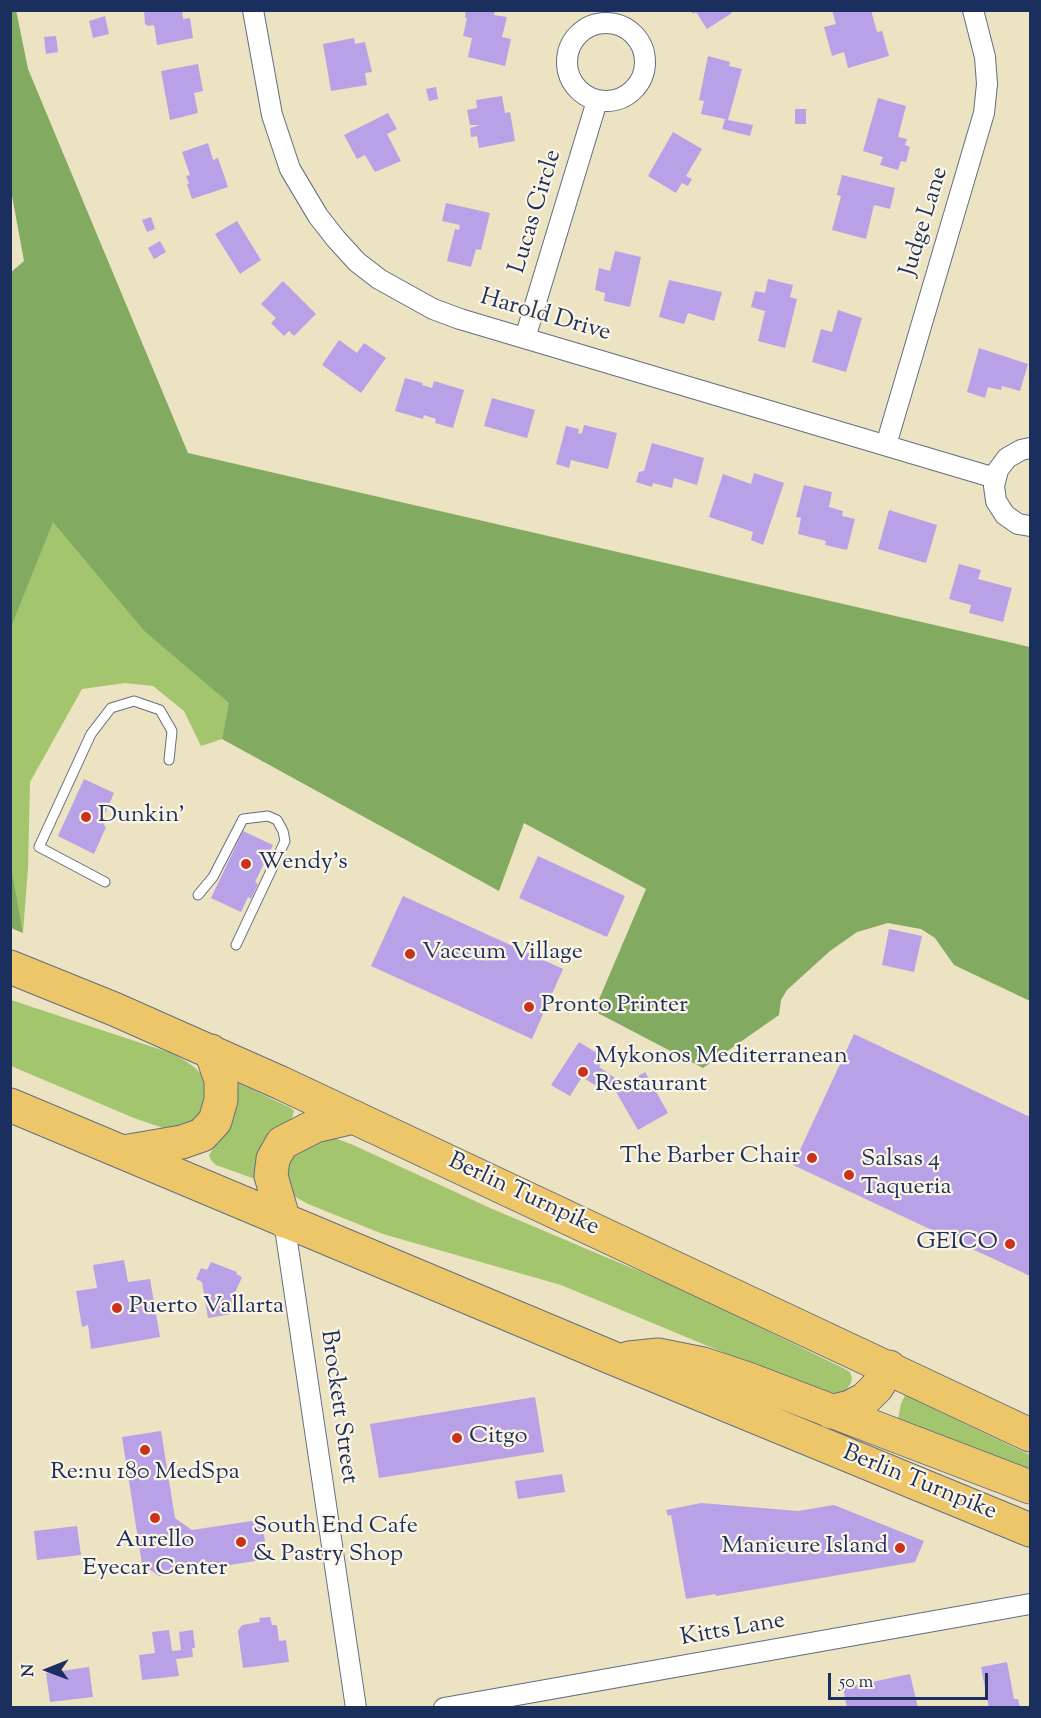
<!DOCTYPE html>
<html>
<head>
<meta charset="utf-8">
<style>
	body { margin:0 }
	#map { position:relative; width:1041px; height:1718px; overflow:hidden; background:#ebe3c1; font-family:"Sorts Mill Goudy",serif }
	canvas { display:block }
	.frame { position:absolute; inset:0; border:12px solid #1b2f5e; pointer-events:none }
	.north { position:absolute; left:18px; top:1640px; width:60px; height:60px; -webkit-text-stroke:4px #fcf5e5; paint-order:stroke; rotate:269deg; font-size:16px; font-weight:700; line-height:24px; text-align:center; color:#1b2f5e }
	.north::after { content:''; display:block; margin:auto; width:21px; height:27px; background:#1b2f5e; clip-path:polygon(50% 0,100% 100%,50% 72%,0 100%) }
	.scale { position:absolute; left:828px; top:1673px; width:160px; height:27px; box-sizing:border-box; border:3px solid #1b2f5e; border-top:0; padding-left:8px; font-size:18px; line-height:21px; white-space:nowrap; color:#1b2f5e; -webkit-text-stroke:4px #fcf5e5; paint-order:stroke }
</style>
</head>
<body>
<div id="map">
<canvas width="1041" height="1718"></canvas>
<div class="frame"></div>
<div class="north">N</div>
<div class="scale">50 m</div>
</div>
<script>
const ctx = document.querySelector('canvas').getContext('2d');
ctx.lineJoin = 'round';
function fillPath(path, color) {
  ctx.fillStyle = color;
  ctx.fill(path, 'evenodd');
}
function shape(rows) {
  const path = new Path2D();
  for (const r of rows) {
    if (r.length === 3) {
      path.moveTo(r[0] + r[2], r[1]);
      path.arc(r[0], r[1], r[2], 0, 2 * Math.PI);
      continue;
    }
    path.moveTo(r[0], r[1]);
    for (let i = 2; i < r.length; i += 2) path.lineTo(r[i], r[i + 1]);
  }
  return path;
}
function trace(path, color, width, dash) {
  ctx.strokeStyle = color;
  ctx.lineWidth = width;
  ctx.lineCap = dash ? 'butt' : 'round';
  ctx.setLineDash(dash || []);
  ctx.stroke(path);
}
function drawText(font, color, halo, rows, align = 'center') {
  ctx.font = font + ' "Sorts Mill Goudy",serif';
  ctx.lineWidth = 4.5;
  ctx.setLineDash([]);
  ctx.textBaseline = 'middle';
  ctx.strokeStyle = halo;
  ctx.fillStyle = color;
  for (const [text, x, y, turn = 0] of rows) {
    ctx.save();
    ctx.translate(x, y);
    ctx.rotate((+turn || 0) * Math.PI / 180);
    ctx.textAlign = isNaN(turn) ? turn : align;
    if (halo) ctx.strokeText(text, 0, 0);
    ctx.fillText(text, 0, 0);
    ctx.restore();
  }
}
const green = shape([
	[53,521,144,631,230,703,222,739,201,746,184,711,153,686,125,683,82,689,30,782,28,868,23,933,10,868,10,627],
	[11,1000,171,1053,184,1060,194,1067,203,1076,208,1091,207,1104,191,1125,166,1129,134,1118,11,1066],
	[238,1083,291,1108,294,1111,292,1118,282,1128,257,1179,255,1179,216,1165,211,1160,209,1155,224,1132,236,1084],
	[319,1139,337,1139,351,1144,490,1208,686,1291,845,1369,850,1372,852,1378,851,1383,846,1390,836,1393,825,1393,751,1364,561,1285,383,1234,308,1204,294,1196,286,1182,290,1159,302,1146],
	[905,1395,1030,1455,1030,1471,898,1419,901,1404]
]);
const forest = shape([
	[16,10,28,69,188,453,1030,647,1030,1001,954,965,935,938,921,929,888,923,857,932,830,951,787,990,781,1000,779,1015,703,1068,594,1011,646,889,524,823,499,891,222,739,229,703,144,631,53,522,11,627,10,273,24,261,10,185,10,11],
	[10,868,11,868,23,933,11,928]
]);
const building = shape([
	[144,10,182,10,183,19,190,18,193,38,157,45,154,25,148,26,145,24],
	[466,10,495,10,494,15,507,17,502,37,511,39,505,66,468,57,472,38,463,36,467,18,465,18],
	[691,10,730,10,732,13,707,29,696,12,693,14],
	[832,10,871,10,877,32,882,31,889,56,848,68,844,52,832,56,824,27,836,24],
	[105,16,109,34,93,38,89,21],
	[56,36,58,52,46,54,44,37],
	[354,38,355,44,365,42,372,72,365,73,367,85,331,91,323,44],
	[708,56,730,62,729,66,742,69,728,120,753,125,750,136,722,129,725,119,701,114,704,101,699,100],
	[198,64,203,91,194,93,198,113,170,120,161,71],
	[436,87,438,99,429,101,426,89],
	[502,96,505,113,510,112,515,141,479,148,477,136,471,137,470,128,480,125,470,125,467,110,477,108,476,100],
	[878,98,906,106,898,137,907,139,905,145,910,147,906,162,901,161,898,170,880,165,883,157,863,151],
	[795,109,806,109,806,124,795,124],
	[388,113,397,129,387,134,401,161,375,172,365,155,357,159,344,135],
	[673,132,702,149,686,176,692,179,688,186,682,183,676,193,648,176],
	[208,143,213,160,218,158,228,187,192,199,187,184,189,184,186,176,190,175,182,152],
	[842,175,895,188,890,209,874,205,866,239,832,230,841,196,837,195],
	[446,203,490,213,481,250,476,249,471,267,447,261,455,229,459,230,460,225,442,221],
	[151,217,155,229,147,232,142,220],
	[237,221,261,260,240,274,215,234],
	[160,241,166,252,154,259,148,248],
	[615,251,641,257,630,307,604,301,605,293,595,290,599,268,610,271],
	[768,279,793,285,790,297,797,299,785,348,758,341,765,311,751,307,755,291,765,293],
	[669,280,722,292,714,321,688,313,684,324,659,317],
	[283,281,316,314,294,336,289,331,284,336,271,323,276,318,261,304],
	[838,310,862,318,846,372,812,362,821,329,832,332],
	[339,340,357,353,364,343,386,358,361,393,322,365],
	[979,348,1028,364,1020,391,1002,386,1001,390,988,387,985,398,967,392],
	[405,378,423,383,422,385,432,388,434,381,464,390,453,428,435,423,436,419,424,415,423,419,395,411],
	[492,398,535,410,527,438,484,426],
	[584,425,617,433,608,469,571,460,569,468,556,464,566,426,579,429,578,434,582,433],
	[652,443,704,458,697,485,674,478,672,488,653,483,652,487,636,482,639,472,644,471],
	[754,473,784,483,763,545,751,540,753,532,709,517,723,474,751,484],
	[804,485,832,492,829,507,843,511,842,516,855,519,847,550,825,545,826,541,798,534,801,518,796,517],
	[889,510,937,525,926,563,878,549],
	[959,564,981,570,978,579,1012,588,1003,622,969,613,971,605,949,599],
	[84,779,114,793,104,816,106,818,104,826,106,827,94,854,58,836],
	[243,831,273,845,255,882,258,884,251,899,248,897,241,912,211,898],
	[538,856,625,896,607,937,519,898],
	[403,896,563,969,532,1039,371,966],
	[889,929,922,936,914,972,882,965],
	[854,1034,1030,1117,1030,1276,793,1165],
	[579,1042,605,1058,599,1067,615,1078,606,1092,582,1077,570,1096,551,1085],
	[645,1072,668,1113,638,1130,615,1090],
	[124,1260,128,1282,150,1279,160,1337,91,1349,88,1325,82,1327,76,1291,97,1288,93,1265],
	[211,1262,237,1272,236,1274,242,1277,234,1295,237,1313,208,1318,202,1282,196,1279,201,1268,207,1270],
	[535,1397,544,1452,379,1478,370,1424],
	[161,1431,175,1518,192,1530,252,1521,263,1529,268,1559,159,1576,142,1564,122,1437],
	[562,1474,565,1492,518,1499,515,1481],
	[701,1503,798,1511,834,1505,924,1541,915,1562,716,1596,715,1594,686,1599,671,1515,668,1516,666,1510],
	[77,1526,81,1555,37,1560,34,1531],
	[270,1617,272,1625,277,1625,279,1641,286,1640,289,1662,243,1668,238,1631,242,1625,260,1622,259,1618],
	[169,1630,172,1651,181,1650,179,1632,193,1630,195,1648,192,1648,193,1657,176,1659,179,1676,142,1680,139,1655,155,1653,152,1632],
	[1007,1662,1014,1699,1018,1699,1020,1708,989,1708,981,1667],
	[89,1667,93,1697,50,1702,46,1673],
	[910,1674,918,1708,847,1708,843,1688]
]);
const lane = shape([
	[105,882,39,847,91,734,111,708,134,701,160,710,172,731,169,760],
	[198,895,213,877,243,819,268,816,277,820,283,831,285,841,236,945]
]);
const street = shape([
	[253,10,272,115,290,169,318,216,336,239,357,262,379,279,433,309,460,319,995,478],
	[606,62,39],
	[525,338,597,101],
	[886,445,984,113,987,84,985,57,973,10],
	[1030,448,1021,450,1007,458,998,470,994,486,996,501,1005,515,1018,524,1030,526],
	[284,1221,356,1708],
	[444,1708,1030,1604]
]);
const highway = shape([
	[10,967,114,1009,281,1083,1030,1435],
	[10,1105,615,1359,1030,1530],
	[123,1152,182,1142,202,1135,215,1121,221,1100,221,1080,211,1051],
	[284,1221,271,1176,273,1159,282,1143,315,1126,354,1117],
	[629,1358,658,1355,703,1364,748,1379,1030,1487],
	[831,1412,850,1407,865,1399,877,1387,889,1367]
]);
const markers = [
	[86,817,6,"#c8321e"],
	[246,864,6,"#c8321e"],
	[410,954,6,"#c8321e"],
	[529,1007,6,"#c8321e"],
	[583,1072,6,"#c8321e"],
	[812,1158,6,"#c8321e"],
	[849,1175,6,"#c8321e"],
	[1010,1244,6,"#c8321e"],
	[117,1308,6,"#c8321e"],
	[457,1438,6,"#c8321e"],
	[145,1450,6,"#c8321e"],
	[155,1518,6,"#c8321e"],
	[241,1542,6,"#c8321e"],
	[900,1548,6,"#c8321e"]
];
const streetNames = [
	["Lucas Circle",537,212,-73],
	["Judge Lane",926,222,-73],
	["Harold Drive",545,317,16],
	["Berlin Turnpike",523,1196,25],
	["Brockett Street",337,1407,82],
	["Berlin Turnpike",919,1484,22],
	["Kitts Lane",733,1631,-10]
];
const poiNames = [
	["Dunkin'",98,817],
	["Wendy's",258,864],
	["Vaccum Village",422,954],
	["Pronto Printer",541,1007],
	["Mykonos Mediterranean",595,1058],
	["Restaurant",595,1086],
	["The Barber Chair",800,1158,"right"],
	["Salsas 4",861,1161],
	["Taqueria",861,1189],
	["GEICO",998,1244,"right"],
	["Puerto Vallarta",129,1308],
	["Citgo",469,1438],
	["Re:nu 180 MedSpa",145,1474,"center"],
	["South End Cafe",253,1528],
	["& Pastry Shop",253,1556],
	["Aurello",155,1542,"center"],
	["Eyecar Center",155,1570,"center"],
	["Manicure Island",888,1548,"right"]
];
fillPath(green, '#a3c56e');
fillPath(forest, '#82aa61');
fillPath(building, '#b8a1e7');
trace(lane, '#646e81', 11);
trace(street, '#646e81', 22);
trace(highway, '#646e81', 35);
trace(lane, '#fff', 9);
trace(street, '#fff', 20);
trace(highway, '#ecc669', 33);
for (const [x, y, r, color] of markers) {
  const dot = new Path2D();
  dot.arc(x, y, r, 0, 2 * Math.PI);
  ctx.fillStyle = color;
  ctx.fill(dot);
  trace(dot, '#fcf5e5', 2);
}
drawText('24px', '#1b2f5e', '#fcf5e5', streetNames);
drawText('24px', '#1b2f5e', '#fcf5e5', poiNames, 'left');
</script>
</body>
</html>
